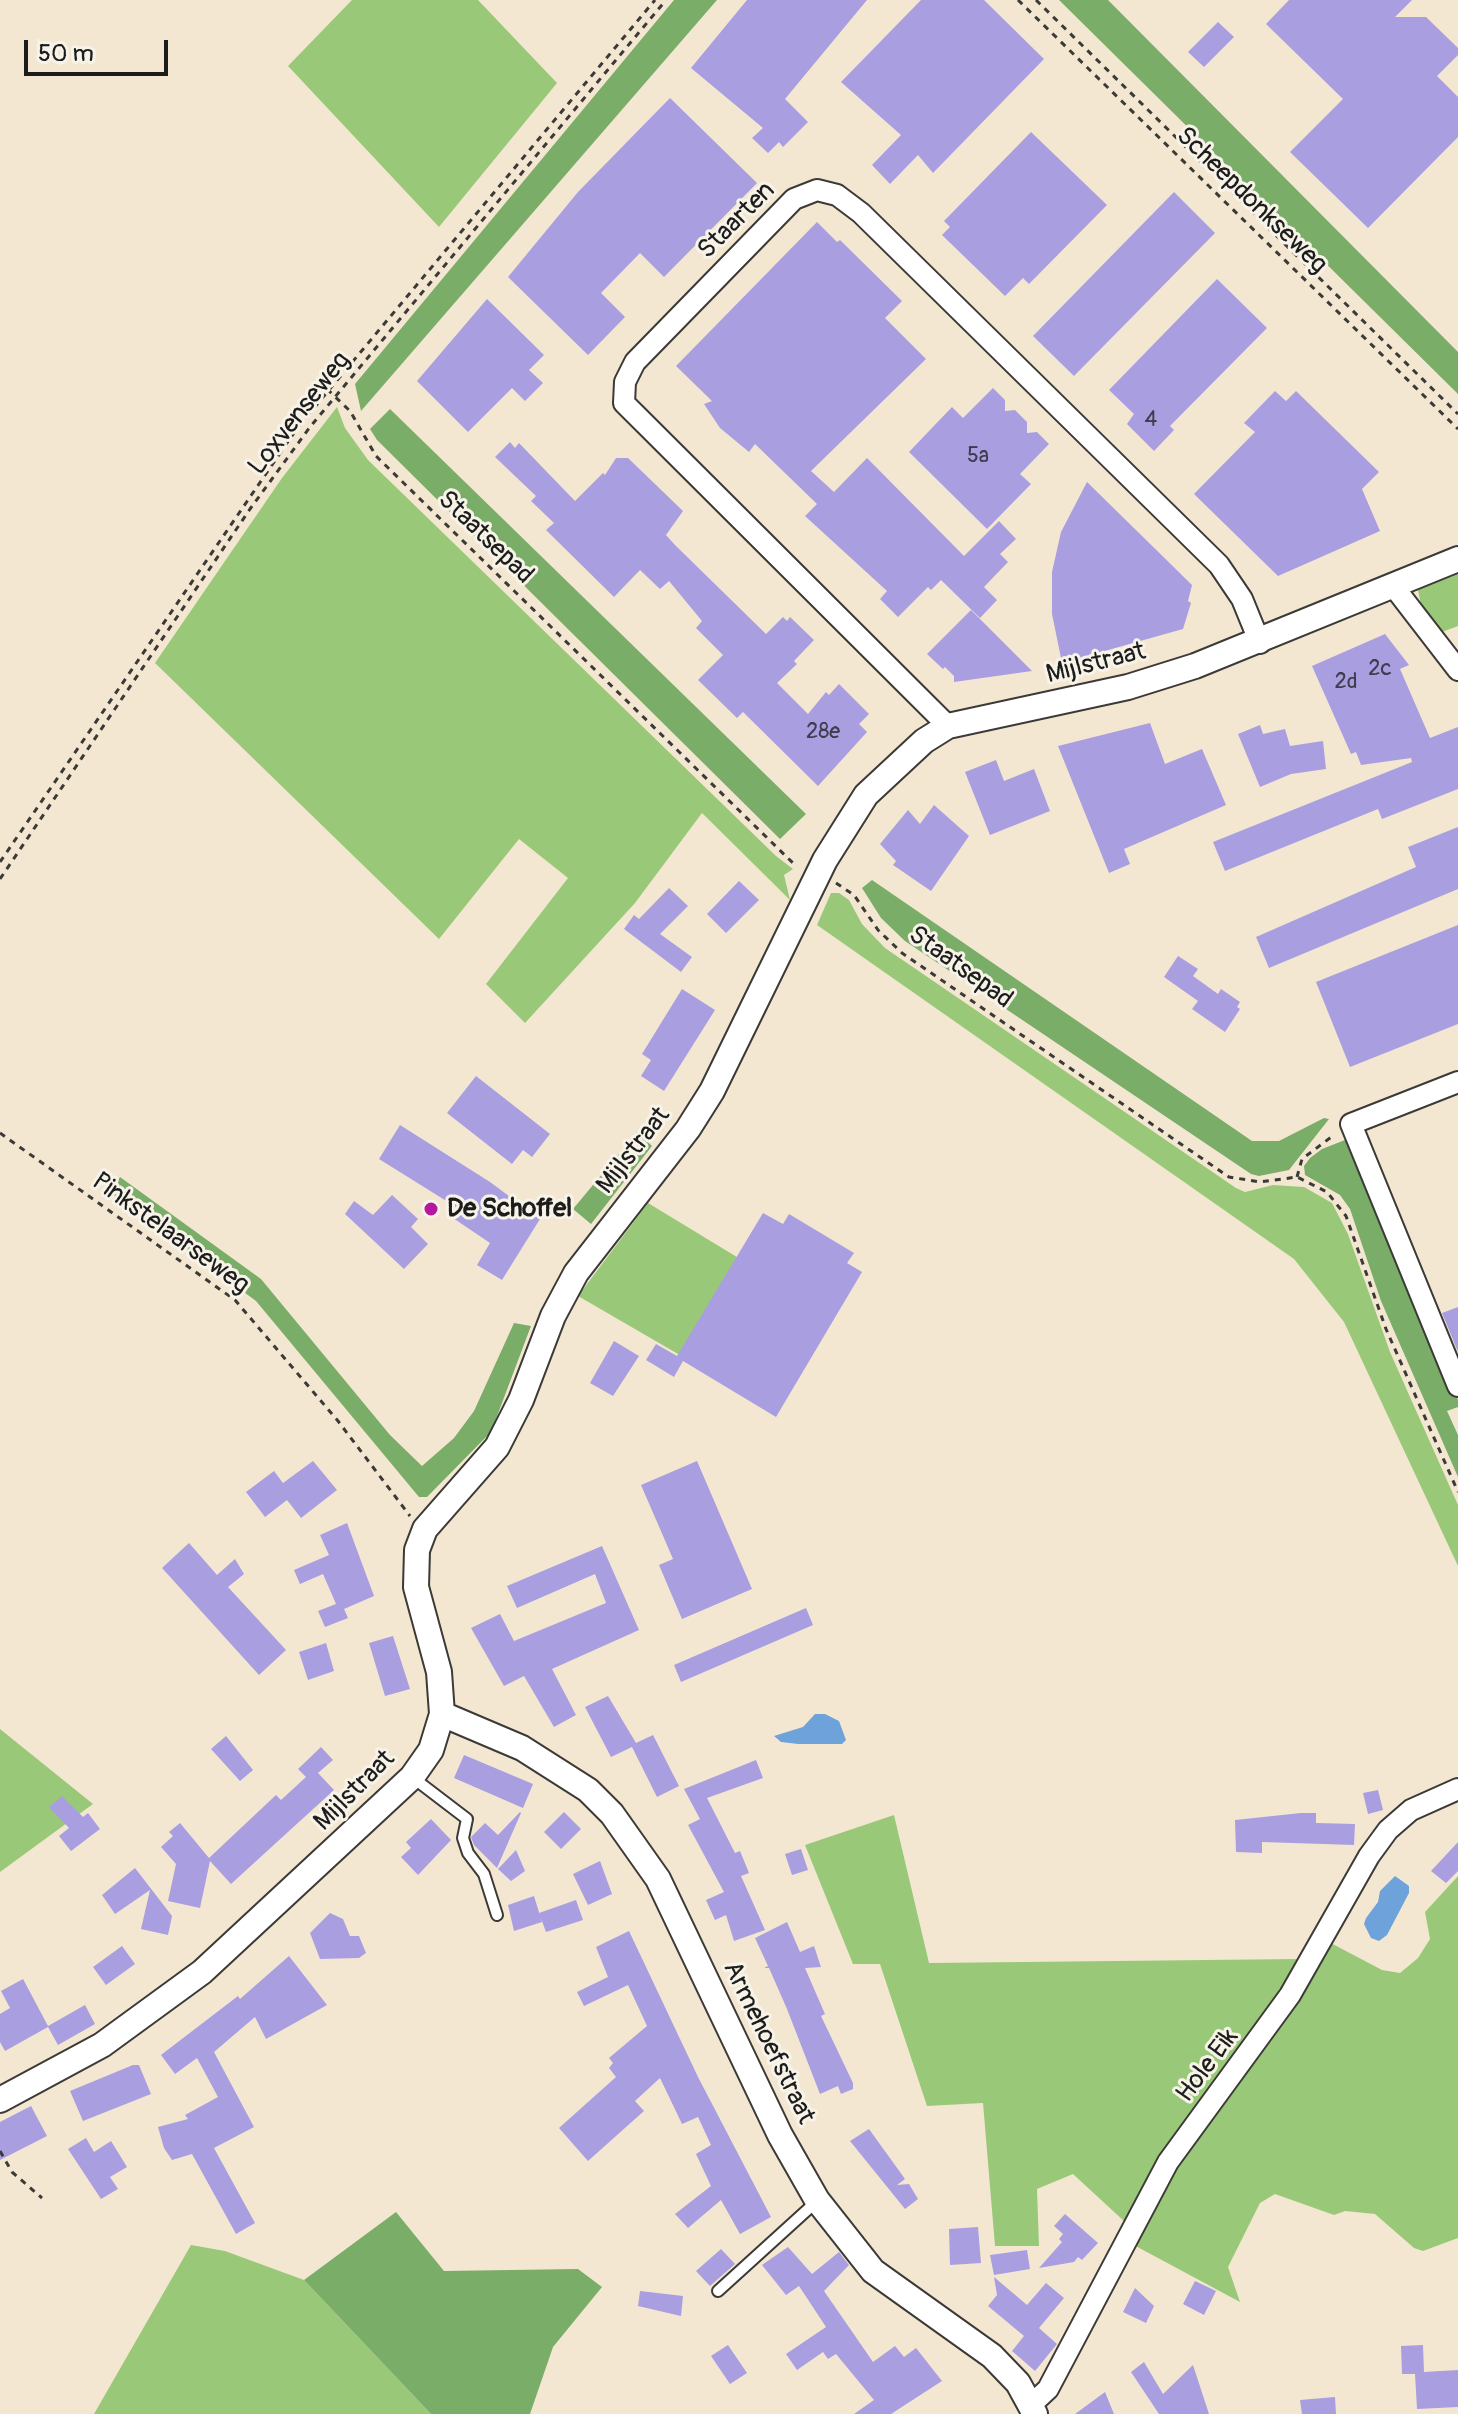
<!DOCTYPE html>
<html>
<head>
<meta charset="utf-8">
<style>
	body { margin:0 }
	#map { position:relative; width:1458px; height:2414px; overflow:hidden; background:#f4e7d2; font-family:Pangolin,sans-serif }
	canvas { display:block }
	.scale { position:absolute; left:24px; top:40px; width:144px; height:36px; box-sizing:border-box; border:4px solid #1c1c1c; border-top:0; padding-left:10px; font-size:24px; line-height:28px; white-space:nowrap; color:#1c1c1c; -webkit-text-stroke:6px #f7f3e8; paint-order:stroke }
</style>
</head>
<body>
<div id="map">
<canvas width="1458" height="2414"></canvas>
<div class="scale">50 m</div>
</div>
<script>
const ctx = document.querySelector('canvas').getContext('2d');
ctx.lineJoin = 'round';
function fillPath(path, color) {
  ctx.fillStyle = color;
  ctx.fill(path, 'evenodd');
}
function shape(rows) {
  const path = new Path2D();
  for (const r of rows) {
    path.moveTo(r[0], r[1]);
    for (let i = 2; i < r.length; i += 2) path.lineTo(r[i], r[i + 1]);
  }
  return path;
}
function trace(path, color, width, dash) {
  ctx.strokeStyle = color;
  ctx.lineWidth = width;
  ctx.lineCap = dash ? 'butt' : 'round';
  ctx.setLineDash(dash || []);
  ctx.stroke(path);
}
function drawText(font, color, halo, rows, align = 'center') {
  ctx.font = font + ' Pangolin,sans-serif';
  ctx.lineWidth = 6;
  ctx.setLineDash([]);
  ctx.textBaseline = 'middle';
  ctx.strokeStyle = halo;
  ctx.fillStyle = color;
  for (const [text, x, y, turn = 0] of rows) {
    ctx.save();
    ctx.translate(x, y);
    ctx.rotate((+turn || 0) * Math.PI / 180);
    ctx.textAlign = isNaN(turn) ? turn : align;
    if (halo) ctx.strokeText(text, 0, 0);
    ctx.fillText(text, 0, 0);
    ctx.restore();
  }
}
const green = shape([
	[352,0,478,0,557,83,439,227,288,66],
	[337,407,345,428,368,460,776,856,793,869,784,875,790,900,702,813,635,903,525,1023,486,984,568,878,519,839,439,939,155,663,282,478],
	[1458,569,1458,626,1442,632,1421,605,1418,590],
	[831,893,839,893,849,900,862,924,885,948,1236,1188,1245,1192,1273,1185,1304,1187,1332,1203,1348,1234,1390,1352,1458,1505,1458,1566,1344,1322,1294,1259,817,925],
	[648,1203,755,1268,697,1365,578,1296],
	[0,1729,93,1804,0,1872],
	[894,1815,929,1963,1299,1959,1254,2032,1156,2165,1125,2222,1073,2174,1037,2189,1039,2246,995,2246,983,2103,927,2106,880,1964,853,1964,805,1845],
	[1458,1876,1458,2238,1423,2251,1414,2248,1375,2214,1345,2211,1334,2215,1275,2194,1260,2203,1228,2267,1240,2302,1130,2243,1161,2186,1244,2075,1327,1941,1382,1970,1400,1973,1418,1958,1430,1939,1425,1912],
	[191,2245,225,2251,304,2280,431,2414,94,2414]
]);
const forest = shape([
	[674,0,717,0,361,411,355,384],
	[1059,0,1108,0,1458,352,1458,394],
	[390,409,806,814,780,839,377,440,370,429],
	[872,880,1252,1141,1279,1141,1324,1118,1329,1119,1289,1170,1259,1176,1251,1174,905,941,881,918,862,888],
	[637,1132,652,1146,591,1224,573,1209],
	[1345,1140,1458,1400,1458,1407,1447,1411,1458,1435,1458,1477,1381,1301,1350,1209,1340,1195,1305,1175,1304,1166,1310,1158,1322,1149],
	[120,1177,261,1279,390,1435,422,1466,454,1438,474,1411,514,1323,531,1326,491,1432,427,1497,419,1497,256,1301,110,1193],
	[396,2212,444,2271,578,2269,602,2287,553,2347,530,2414,431,2414,304,2280]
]);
const water = shape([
	[815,1714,825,1714,839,1721,846,1740,842,1744,798,1744,781,1742,774,1736,803,1727],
	[1395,1876,1409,1886,1409,1893,1387,1935,1379,1941,1371,1938,1364,1924,1366,1918,1378,1902,1380,1891]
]);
const building = shape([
	[747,0,867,0,785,99,808,122,783,147,779,142,768,153,752,138,763,128,691,68],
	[921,0,984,0,1044,59,933,173,918,155,890,184,872,165,901,135,841,82],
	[1289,0,1412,0,1395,17,1426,17,1458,48,1458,55,1437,76,1458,97,1458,137,1368,228,1290,152,1343,99,1266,24],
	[1218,22,1234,37,1204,67,1188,52],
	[670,98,757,183,664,277,640,253,601,293,625,317,588,355,508,277,578,192],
	[1031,132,1107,205,1029,284,1023,278,1005,296,942,235,950,227,944,221],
	[1174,192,1215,233,1074,376,1033,336],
	[817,222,837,242,840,240,902,301,885,318,926,359,811,471,834,492,867,458,964,556,999,521,1016,539,1000,554,1008,562,984,587,997,600,980,618,941,580,931,590,928,587,898,617,880,599,887,591,805,516,817,504,755,444,749,452,720,428,704,404,712,401,676,366],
	[1217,279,1267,328,1170,426,1174,430,1154,451,1127,424,1134,414,1109,390],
	[487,299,544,355,529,370,543,383,525,401,512,388,468,432,417,381],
	[993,388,1005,400,1005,411,1015,410,1027,422,1027,433,1037,432,1049,444,1020,474,1031,484,987,529,909,452,952,407,963,418],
	[1275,391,1286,401,1296,391,1379,472,1362,489,1380,531,1278,576,1194,494,1255,432,1244,423],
	[510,442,515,448,519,443,575,501,603,473,605,475,616,458,628,458,683,511,666,535,675,545,766,634,783,617,787,621,790,617,814,640,794,661,797,664,777,683,808,714,826,692,829,695,839,684,869,714,859,724,867,732,818,786,743,712,737,718,698,680,723,655,696,628,702,621,669,581,660,589,640,570,614,597,546,530,554,523,531,501,536,496,495,457],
	[1087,482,1192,585,1188,601,1191,603,1183,629,1062,663,1052,614,1052,572,1061,532],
	[971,610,1032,671,954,682,954,676,945,667,943,669,927,654],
	[1385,634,1409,665,1400,669,1430,738,1458,727,1458,789,1382,819,1378,809,1225,871,1213,842,1412,762,1411,758,1361,765,1356,752,1351,754,1312,666],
	[1150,723,1165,764,1202,749,1226,805,1124,849,1130,864,1109,873,1058,746],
	[1260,725,1263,734,1285,729,1290,746,1323,741,1326,769,1291,774,1260,787,1238,734],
	[996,760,1004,781,1034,769,1050,811,990,835,965,772],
	[934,805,969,836,931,891,893,865,896,861,880,844,908,810,920,824],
	[1458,827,1458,889,1269,968,1256,937,1416,867,1408,847],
	[739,881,759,900,726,933,707,914],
	[669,888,688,906,660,934,692,957,681,972,624,929,634,915,639,919],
	[1458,925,1458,1024,1350,1067,1316,982],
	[1178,956,1198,969,1193,976,1218,994,1221,989,1240,1002,1237,1007,1240,1009,1225,1032,1192,1009,1198,1001,1164,977],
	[682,989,715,1010,664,1091,641,1076,651,1060,642,1054],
	[476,1076,550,1134,532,1157,523,1150,512,1164,447,1113],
	[400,1125,490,1182,540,1219,502,1280,477,1265,490,1243,450,1216,456,1207,379,1159],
	[392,1195,418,1219,411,1227,428,1244,404,1269,345,1214,354,1201,373,1215],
	[763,1213,783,1224,789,1214,854,1253,847,1263,862,1272,776,1417,683,1361,674,1377,646,1360,656,1344,677,1356],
	[1458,1307,1458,1352,1442,1313],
	[614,1341,639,1356,613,1396,590,1383],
	[313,1461,337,1490,301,1518,287,1500,265,1517,246,1492,274,1471,283,1483],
	[697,1461,752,1589,682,1619,659,1565,673,1559,641,1485],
	[347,1523,374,1596,344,1609,348,1618,325,1627,318,1611,336,1604,323,1574,300,1584,294,1570,329,1555,320,1535],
	[189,1543,217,1575,235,1559,244,1574,228,1587,286,1650,259,1675,162,1568],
	[602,1546,639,1630,552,1669,576,1715,554,1727,524,1676,504,1686,471,1628,500,1614,514,1641,606,1603,595,1574,517,1608,507,1586],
	[806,1608,813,1625,681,1682,674,1665],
	[393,1636,410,1689,385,1696,369,1643],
	[326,1643,334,1671,308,1680,299,1652],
	[608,1696,636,1743,653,1735,679,1786,657,1797,632,1747,611,1757,585,1707],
	[226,1736,253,1770,240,1781,211,1749],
	[321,1747,333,1760,318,1773,334,1790,231,1884,210,1861,200,1908,168,1901,176,1864,161,1847,173,1836,169,1832,180,1823,209,1858,276,1795,281,1800,306,1777,298,1769],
	[464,1755,533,1784,523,1808,454,1778],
	[756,1760,763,1778,707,1798,735,1853,740,1851,749,1873,741,1876,765,1930,734,1941,726,1915,715,1920,706,1900,724,1892,688,1825,700,1819,684,1789],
	[1378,1790,1383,1810,1368,1814,1363,1793],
	[62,1796,83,1817,88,1813,100,1829,71,1851,59,1836,69,1828,49,1807],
	[520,1812,521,1813,497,1868,474,1845,471,1837,485,1823,498,1835],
	[564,1812,581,1829,561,1849,544,1832],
	[1301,1813,1316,1813,1316,1823,1355,1824,1354,1845,1262,1842,1262,1853,1236,1852,1235,1820],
	[431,1819,451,1840,418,1875,401,1857,411,1848,406,1842],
	[1458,1842,1458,1871,1446,1883,1431,1871],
	[801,1849,808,1870,792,1875,785,1854],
	[516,1850,525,1871,511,1881,498,1869],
	[600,1861,612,1894,588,1905,573,1874],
	[135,1868,172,1916,168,1935,141,1929,150,1890,115,1914,102,1895],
	[534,1896,542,1922,514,1931,508,1905],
	[576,1900,583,1920,546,1932,539,1913],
	[330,1913,343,1919,350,1936,359,1936,366,1953,359,1958,320,1959,310,1933],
	[787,1922,800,1952,814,1946,821,1967,805,1968,825,2014,821,2016,853,2083,853,2089,841,2094,838,2086,820,2094,787,2009,769,1968,764,1968,768,1966,755,1938],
	[629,1931,698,2077,771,2217,740,2234,721,2200,688,2228,675,2214,711,2186,696,2154,711,2145,698,2117,682,2124,660,2078,635,2101,644,2111,588,2161,559,2128,616,2077,609,2068,613,2063,609,2058,647,2026,628,1985,584,2006,577,1992,608,1977,596,1947],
	[122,1946,135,1964,106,1985,93,1967],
	[289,1956,327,2005,266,2039,255,2017,214,2052,254,2127,214,2148,255,2223,236,2234,192,2154,172,2160,164,2148,158,2127,188,2119,185,2115,218,2097,197,2058,175,2074,161,2055,238,1996,240,1999],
	[23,1979,48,2026,85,2005,95,2024,58,2045,48,2027,5,2051,0,2042,0,2014,10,2008,1,1991],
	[133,2065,139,2065,151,2094,83,2121,70,2091],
	[31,2106,47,2136,0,2160,0,2122],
	[869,2129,905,2179,897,2185,909,2184,918,2199,905,2209,850,2141],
	[86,2138,94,2152,111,2141,127,2167,110,2177,118,2189,101,2199,68,2149],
	[1065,2214,1098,2243,1082,2260,1078,2257,1074,2262,1039,2268,1062,2242,1059,2239,1063,2234,1054,2226],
	[978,2227,981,2263,950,2265,949,2229],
	[788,2247,812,2274,839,2252,849,2265,824,2291,873,2362,895,2346,904,2357,916,2348,942,2381,891,2414,854,2414,874,2400,836,2354,828,2359,823,2352,797,2370,786,2354,826,2327,799,2286,786,2295,762,2265],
	[721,2249,735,2264,710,2286,696,2271],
	[1027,2250,1030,2269,994,2275,990,2255],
	[994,2277,1027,2305,1046,2283,1064,2298,1039,2328,1057,2344,1035,2371,1012,2351,1024,2336,988,2306,997,2295],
	[1195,2281,1216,2291,1204,2315,1183,2304],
	[1135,2288,1154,2306,1146,2323,1123,2312],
	[640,2291,683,2296,681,2316,638,2306],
	[728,2345,747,2373,730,2384,711,2356],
	[1423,2345,1424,2372,1458,2370,1458,2407,1417,2409,1415,2374,1402,2374,1401,2346],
	[1144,2362,1163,2394,1193,2365,1209,2414,1159,2414,1131,2372],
	[1105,2392,1114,2414,1075,2414],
	[1335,2397,1336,2414,1302,2414,1300,2400]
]);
const path = shape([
	[1018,0,1458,429],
	[1036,0,1458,414],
	[327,389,350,411,376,456,796,866],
	[0,862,298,427,655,0],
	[0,879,250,509,310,427,666,0],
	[836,883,854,895,878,930,902,953,1229,1177,1260,1182,1297,1177,1327,1192,1346,1216,1386,1329,1458,1492],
	[0,1133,235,1300,338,1421,410,1516],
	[1297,1177,1302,1159,1334,1135],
	[0,2151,12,2172,42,2198]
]);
const service = shape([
	[412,1777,467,1819,463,1838,468,1853,484,1874,497,1915],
	[718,2291,816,2202]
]);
const minor = shape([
	[1394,587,1458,670],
	[948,726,624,403,625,382,635,362,794,199,817,190,837,195,861,213,1219,565,1242,599,1260,643],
	[1458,1082,1351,1124,1458,1386],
	[1032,2404,1048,2389,1168,2162,1290,1995,1369,1856,1388,1830,1411,1810,1458,1789]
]);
const tertiary = shape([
	[442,1714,522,1748,588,1790,612,1814,658,1879,780,2135,817,2200,873,2271,992,2356,1018,2383,1035,2414],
	[0,2100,102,2045,202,1972,412,1777,431,1750,442,1714,439,1672,416,1587,417,1550,425,1529,497,1447,521,1400,553,1316,576,1273,688,1129,712,1091,825,860,866,795,924,741,948,726,1128,687,1195,666,1458,559]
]);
const markers = [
	[431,1209,8,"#b5179e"]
];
const numberNames = [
	["4",1151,420],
	["5a",978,456],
	["2c",1380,669],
	["2d",1346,682],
	["28e",823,732]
];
const streetNames = [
	["Scheepdonkseweg",1251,201,44],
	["Staarten",737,221,-45],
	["Loxvenseweg",300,414,-52],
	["Staatsepad",485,538,44],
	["Mijlstraat",1096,664,-14],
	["Staatsepad",960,968,36],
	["Mijlstraat",634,1151,-52],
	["Pinkstelaarseweg",170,1234,36],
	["Mijlstraat",355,1791,-45],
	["Armehoefstraat",768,2043,64],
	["Hole Eik",1208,2066,-53]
];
const poiNames = [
	["De Schoffel",447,1209]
];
fillPath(green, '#99c978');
fillPath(forest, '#7aad68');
fillPath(water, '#6ea2da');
fillPath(building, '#a89ee0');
trace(service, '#3c3a37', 14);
trace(minor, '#3c3a37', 24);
trace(tertiary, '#3c3a37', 28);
trace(path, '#3c3a37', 3, [6, 6]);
trace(service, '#fff', 10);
trace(minor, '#fff', 20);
trace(tertiary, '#fff', 24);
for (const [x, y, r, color] of markers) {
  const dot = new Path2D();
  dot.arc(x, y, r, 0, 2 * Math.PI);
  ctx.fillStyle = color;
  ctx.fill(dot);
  trace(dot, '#f7f3e8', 3);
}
drawText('22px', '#3f3c4d', null, numberNames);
drawText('26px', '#1c1c1c', '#f7f3e8', streetNames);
drawText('bold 26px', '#1c1c1c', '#f7f3e8', poiNames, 'left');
</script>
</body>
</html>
